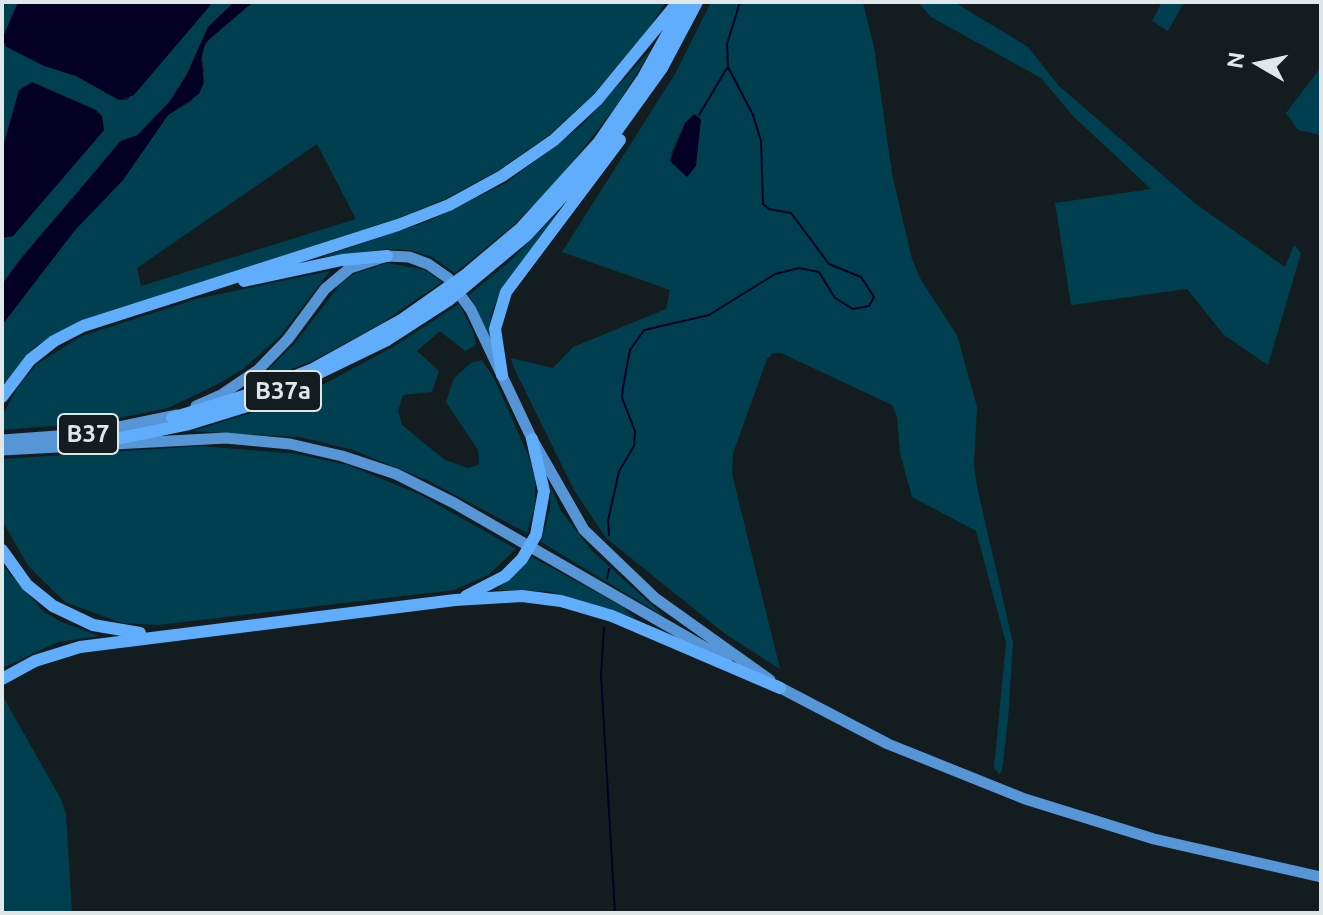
<!DOCTYPE html>
<html>
<head>
<meta charset="utf-8">
<style>
	body { margin:0 }
	#map { position:relative; width:1323px; height:915px; overflow:hidden; background:#131d20; font-family:Ubuntu,sans-serif }
	canvas { display:block }
	.frame { position:absolute; inset:0; border:4px solid #e0e7e9; pointer-events:none }
	.north { position:absolute; left:1219px; top:24px; width:80px; height:80px; -webkit-text-stroke:6px #131d20; paint-order:stroke; rotate:279deg; font-size:22px; font-weight:700; line-height:32px; text-align:center; color:#e0e7e9 }
	.north::after { content:''; display:block; margin:auto; width:28px; height:36px; background:#e0e7e9; clip-path:polygon(50% 0,100% 100%,50% 72%,0 100%) }
</style>
</head>
<body>
<div id="map">
<canvas width="1323" height="915"></canvas>
<div class="frame"></div>
<div class="north">N</div>
</div>
<script>
const ctx = document.querySelector('canvas').getContext('2d');
ctx.lineJoin = 'round';
function fillPath(path, color) {
  ctx.fillStyle = color;
  ctx.fill(path, 'evenodd');
}
function shape(rows) {
  const path = new Path2D();
  for (const r of rows) {
    path.moveTo(r[0], r[1]);
    for (let i = 2; i < r.length; i += 2) path.lineTo(r[i], r[i + 1]);
  }
  return path;
}
function trace(path, color, width, dash) {
  ctx.strokeStyle = color;
  ctx.lineWidth = width;
  ctx.lineCap = dash ? 'butt' : 'round';
  ctx.setLineDash(dash || []);
  ctx.stroke(path);
}
function drawText(font, color, halo, rows, align = 'center') {
  ctx.font = font + ' Ubuntu,sans-serif';
  ctx.lineWidth = 8;
  ctx.setLineDash([]);
  ctx.textBaseline = 'middle';
  ctx.strokeStyle = halo;
  ctx.fillStyle = color;
  for (const [text, x, y, turn = 0] of rows) {
    ctx.save();
    ctx.translate(x, y);
    ctx.rotate((+turn || 0) * Math.PI / 180);
    ctx.textAlign = isNaN(turn) ? turn : align;
    if (halo) ctx.strokeText(text, 0, 0);
    ctx.fillText(text, 0, 0);
    ctx.restore();
  }
}
const green = shape([
	[2,2,18,2,3,37,15,51,76,76,119,100,127,100,213,2,234,2,208,27,187,74,170,101,137,135,120,141,2,284,2,238,13,236,104,130,6,138,2,150],
	[253,2,666,2,648,29,592,96,549,135,497,171,445,199,396,219,80,321,36,346,2,386,2,325,75,230,123,180,168,115,192,101,204,71,201,53,212,34],
	[317,144,356,219,141,286,137,268],
	[711,2,862,2,864,7,874,47,892,174,912,259,921,280,957,335,977,407,974,465,977,487,1013,643,1008,719,1002,771,999,774,994,768,1006,643,976,531,912,497,900,453,897,417,892,405,781,353,773,353,767,359,733,453,732,474,780,669,724,633,606,538,574,490,513,366,511,358,553,368,573,347,666,309,670,290,562,252,675,74],
	[701,119,698,131,685,175,670,161,672,151,685,123],
	[918,2,954,2,1028,47,1059,86,1196,204,1285,267,1294,245,1301,253,1268,365,1224,335,1187,289,1071,305,1055,203,1151,189,1073,116,1041,78,931,17],
	[1162,2,1184,2,1168,31,1152,21],
	[651,50,617,105,562,175,515,224,455,273,432,257,410,250,387,249,322,257,429,221,506,183,581,126],
	[1321,67,1321,135,1298,130,1286,113],
	[577,193,501,289,491,315,490,338,469,295,509,262],
	[387,263,425,270,442,282,380,324,314,360,254,384,295,343,342,282,354,274],
	[330,271,280,336,243,369,216,385,168,408,100,422,2,430,2,416,19,385,37,364,82,336,196,299],
	[459,304,473,331,476,345,465,351,440,331,417,351,439,371,432,392,403,395,398,411,402,425,445,460,468,468,479,465,478,450,446,402,454,378,471,363,482,360,494,378,528,455,535,480,535,505,527,533,427,480,353,450,300,437,193,431,260,410,324,384,393,347],
	[201,446,297,454,348,465,421,495,516,549,488,575,454,590,158,625,122,623,65,602,29,567,3,522,2,459],
	[551,487,561,511,592,551,665,617,541,542,550,509],
	[532,557,621,606,635,618,548,591,497,590],
	[2,565,43,611,59,621,99,636,58,642,2,668],
	[2,695,61,799,66,814,72,913,2,913]
]);
const water = shape([
	[18,2,213,2,134,95,119,100,76,76,44,66,5,46,3,37],
	[234,2,253,2,205,43,201,60,204,82,199,94,168,115,123,180,75,230,2,325,2,284,22,257,121,141,138,135,170,101,187,74,208,27],
	[32,82,96,110,102,116,104,130,13,236,2,238,2,150,19,90],
	[694,114,701,119,696,166,687,177,670,161,685,123]
]);
const stream = shape([
	[699,115,727,68],
	[609,535,608,521,619,471,634,446,635,431,622,398,623,387,630,350,644,330,709,315,775,274,799,268,819,272,835,298,853,309,869,306,874,297,861,277,829,264,791,213,769,209,763,204,761,141,753,115,728,67,727,44,740,2],
	[607,578,609,569],
	[604,628,601,675,615,913]
]);
const major = shape([
	[196,406,221,395,258,370,288,339,325,289,350,268,387,256,409,257,428,264,448,278,471,310,532,439,584,530,655,598,770,680],
	[2,440,85,434,177,415],
	[2,450,226,438,290,444,342,456,396,474,454,503,727,660],
	[775,685,888,744,1025,799,1154,839,1321,877]
]);
const highway = shape([
	[244,281,342,260,387,256],
	[502,375,495,329,506,292,620,140],
	[2,397,30,360,54,341,83,326,398,225,449,205,502,176,554,140,598,99,678,2],
	[172,418,250,394,313,369,403,319,464,276,521,228,599,142,643,78,685,2],
	[101,442,189,424,257,403,387,340,449,300,526,236,593,164,662,68,697,2],
	[2,550,27,585,53,606,93,625,140,633],
	[466,596,505,576,522,559,536,535,544,491,532,439],
	[2,679,35,661,80,647,455,600,522,596,561,601,612,616,780,688]
]);
const shields = [
	[283,391,76],
	[88,434,60]
];
const shieldNames = [
	["B37a",283,391],
	["B37",88,434]
];
fillPath(green, '#003f50');
fillPath(water, '#040023');
trace(stream, '#040023', 2);
trace(major, '#5695d6', 11);
trace(highway, '#60adfc', 12);
for (const [x, y, w] of shields) {
  const box = new Path2D();
  box.roundRect(x - w / 2, y - 20, w, 40, 6);
  ctx.fillStyle = '#131d20';
  ctx.fill(box);
  trace(box, '#e0e7e9', 2);
}
drawText('bold 24px', '#e0e7e9', null, shieldNames);
</script>
</body>
</html>
